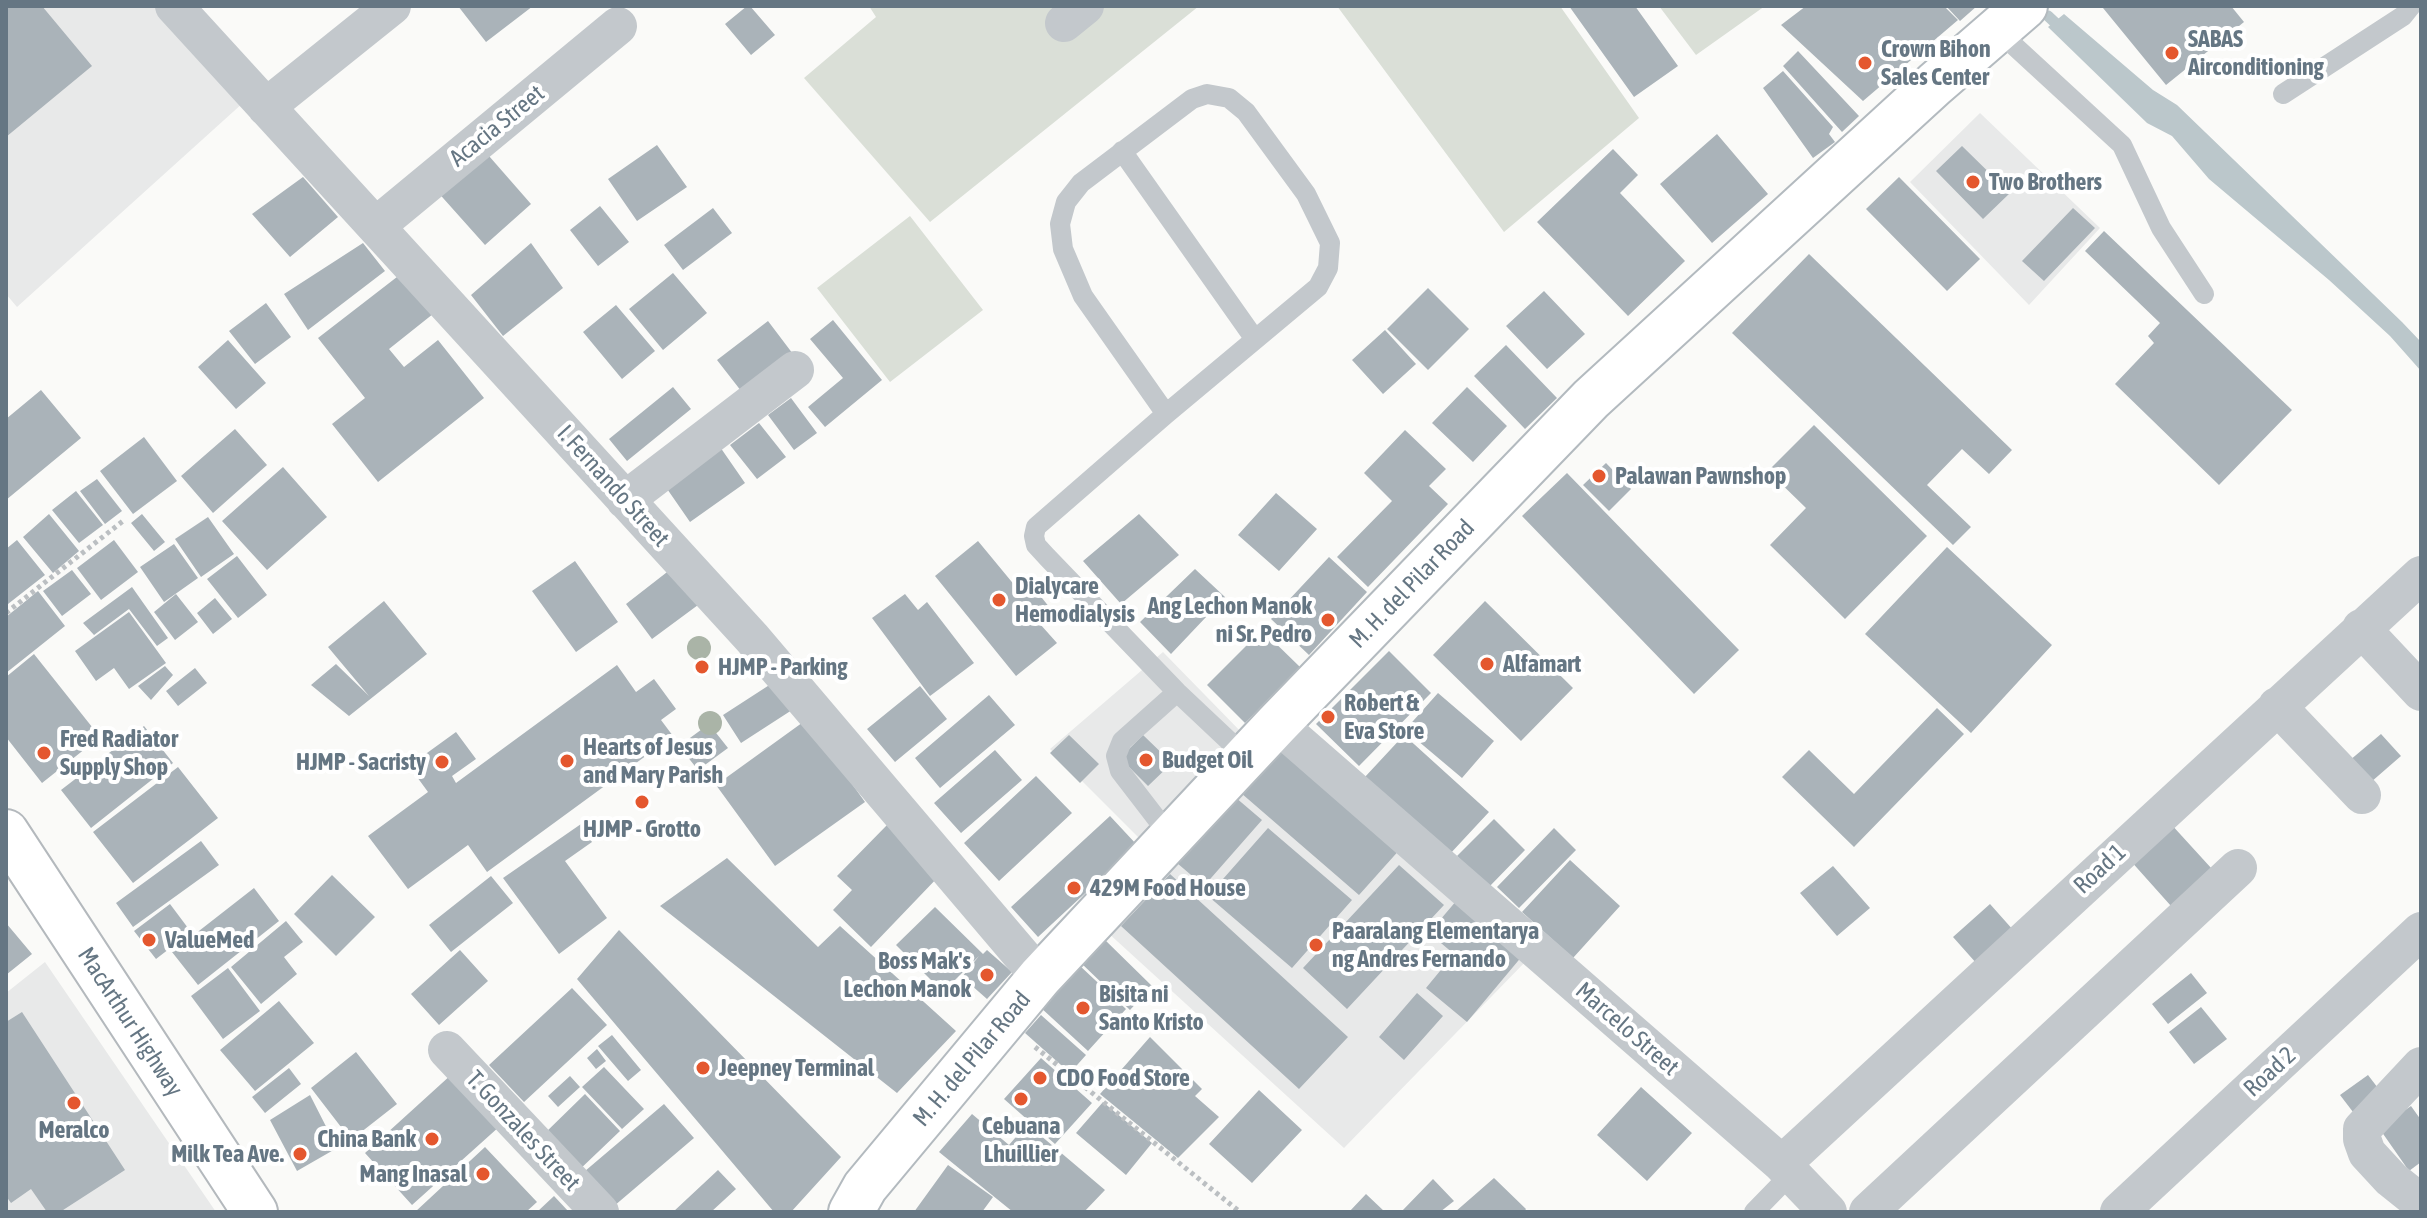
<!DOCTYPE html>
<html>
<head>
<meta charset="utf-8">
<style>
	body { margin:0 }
	#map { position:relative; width:2427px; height:1218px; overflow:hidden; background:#fafaf8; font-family:"Asap Condensed",sans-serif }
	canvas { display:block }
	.frame { position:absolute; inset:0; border:8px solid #657683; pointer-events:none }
</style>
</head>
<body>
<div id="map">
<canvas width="2427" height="1218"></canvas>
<div class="frame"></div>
</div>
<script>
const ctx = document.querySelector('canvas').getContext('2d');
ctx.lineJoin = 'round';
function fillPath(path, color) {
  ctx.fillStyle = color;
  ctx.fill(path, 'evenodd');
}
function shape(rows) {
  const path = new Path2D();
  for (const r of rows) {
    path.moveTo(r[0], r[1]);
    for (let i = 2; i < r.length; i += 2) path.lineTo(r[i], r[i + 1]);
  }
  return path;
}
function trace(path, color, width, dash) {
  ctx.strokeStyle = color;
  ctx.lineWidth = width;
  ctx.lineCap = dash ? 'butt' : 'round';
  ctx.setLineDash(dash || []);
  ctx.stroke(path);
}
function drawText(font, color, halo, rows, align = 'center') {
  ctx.font = font + ' "Asap Condensed",sans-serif';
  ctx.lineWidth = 8;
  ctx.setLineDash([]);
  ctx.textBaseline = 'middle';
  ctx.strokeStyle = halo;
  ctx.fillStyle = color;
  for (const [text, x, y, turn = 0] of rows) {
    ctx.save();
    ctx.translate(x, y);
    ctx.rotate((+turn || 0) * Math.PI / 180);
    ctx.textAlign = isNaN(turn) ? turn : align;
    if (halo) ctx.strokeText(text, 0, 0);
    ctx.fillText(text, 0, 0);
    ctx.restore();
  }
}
const built = shape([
	[6,6,159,6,244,102,17,307,6,294],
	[1980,113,2100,228,2029,305,1910,182],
	[1163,652,1246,737,1141,840,1050,749],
	[1286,740,1528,959,1344,1148,1106,931],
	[45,962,216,1212,6,1212,6,993]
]);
const green = shape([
	[869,6,1199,6,930,222,804,78,876,17],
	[1337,6,1560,6,1639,118,1504,232],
	[1659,6,1765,6,1696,55],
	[910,216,983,310,890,382,817,288]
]);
const water = shape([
	[2064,14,2153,90,2177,105,2402,322,2421,342,2421,371,2390,336,2329,280,2209,179,2172,136,2147,123,2048,27]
]);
const stream = shape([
	[2048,16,2065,32]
]);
const building = shape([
	[6,6,42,6,92,66,6,137],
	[458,6,533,6,486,42],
	[747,6,750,6,775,35,751,55,725,24],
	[1569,6,1635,6,1678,66,1634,97],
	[1806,6,1944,6,1958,20,1863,101,1781,25],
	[1946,6,1977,6,1960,21],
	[2106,6,2231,6,2244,22,2166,85,2103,8],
	[1798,51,1859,116,1842,132,1783,66],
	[1783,71,1833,127,1829,134,1835,142,1813,158,1763,88],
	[1717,134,1768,194,1712,243,1660,184],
	[657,145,687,187,637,221,608,179],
	[1962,146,2010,193,1983,219,1936,171],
	[482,148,531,204,485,245,435,189],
	[1613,149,1638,175,1620,193,1685,261,1628,316,1537,222],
	[303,177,338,217,290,257,252,214],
	[1899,177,1980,259,1947,291,1866,209],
	[600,206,629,242,598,266,570,230],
	[713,208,732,233,683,270,664,245],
	[2073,208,2095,228,2044,281,2022,261],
	[2104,231,2292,410,2219,485,2115,384,2154,343,2148,336,2160,323,2085,251],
	[363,243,385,271,308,330,284,294],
	[531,243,563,288,503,336,471,295],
	[1809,254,2012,450,1989,474,1962,449,1927,485,1971,527,1953,545,1732,333],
	[406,270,438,310,389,349,404,367,438,340,484,398,378,482,332,424,365,398,318,338],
	[673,273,707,313,663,350,629,309],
	[1428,288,1469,329,1428,370,1387,329],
	[1544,291,1585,334,1547,369,1506,326],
	[266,303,291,337,255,364,229,331],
	[616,305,655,351,622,379,583,332],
	[833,320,882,380,825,427,808,407,843,378,810,339],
	[768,321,796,358,745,396,717,360],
	[1385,330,1416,364,1383,394,1352,360],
	[228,340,266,383,236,409,198,367],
	[1506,345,1557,398,1525,429,1474,376],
	[673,387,691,409,627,461,609,439],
	[1467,387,1507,426,1473,462,1432,423],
	[41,390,81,438,6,500,6,419],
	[791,398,817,433,794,450,768,415],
	[759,423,786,457,757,479,730,445],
	[1814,425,1927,536,1845,619,1770,545,1806,508,1768,471],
	[235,429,267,465,213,513,181,476],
	[1405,430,1446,469,1429,486,1448,504,1368,587,1337,557,1392,501,1364,473],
	[144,437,177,481,133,514,100,471],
	[718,444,745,483,690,522,663,483],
	[1606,463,1631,489,1609,511,1583,485],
	[283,467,327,517,267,570,222,521],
	[1567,473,1739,650,1694,694,1522,516],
	[97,479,122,511,105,524,80,491],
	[76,491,103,525,79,543,52,510],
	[1276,493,1317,529,1279,571,1238,535],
	[49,514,79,551,53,573,23,537],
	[142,514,165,542,154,551,131,523],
	[1139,514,1179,555,1121,604,1083,561],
	[208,517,234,554,201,577,175,539],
	[17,540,45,575,8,604,6,601,6,549],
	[114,540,138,572,101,600,77,568],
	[978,541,1016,587,1026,578,1054,613,1040,624,1057,643,1016,676,935,576],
	[174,544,198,578,164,602,140,567],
	[1947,547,2052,645,1971,733,1865,634],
	[237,556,267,595,238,618,207,579],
	[1329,557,1367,592,1309,655,1271,619],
	[575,561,618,622,576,652,532,591],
	[671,569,698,605,652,639,626,604],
	[1195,569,1225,597,1171,654,1140,622],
	[72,570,91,594,62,616,43,591],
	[132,587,168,638,157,646,129,609,94,635,83,623],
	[38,591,65,626,6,673,6,617],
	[176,594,198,622,175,640,154,612],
	[905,594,918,610,927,602,974,663,930,696,872,618],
	[215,598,232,619,213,634,197,613],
	[384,601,427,654,349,716,311,685,336,664,369,696,328,647],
	[1485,601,1573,688,1521,741,1433,655],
	[129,612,166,663,129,689,114,668,96,681,75,651],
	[1262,630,1300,667,1245,723,1207,685],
	[1389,651,1431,693,1359,766,1316,724],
	[34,654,100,737,42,783,6,737,6,677],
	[617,665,636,692,654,679,676,709,661,720,673,736,487,872,468,845,408,889,368,836,428,792,409,766,456,732,476,759,452,776,456,783],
	[165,666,173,675,151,700,138,686],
	[195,668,207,683,178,706,166,691],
	[774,682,792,710,741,743,723,715],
	[920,686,947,719,895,762,867,729],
	[1438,693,1494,741,1462,778,1405,730],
	[989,695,1015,725,940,788,915,758],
	[1937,708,1964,734,1854,847,1782,777,1809,750,1854,794],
	[806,720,865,802,775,866,716,785],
	[709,724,728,748,698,770,679,746],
	[144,726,173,763,91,828,61,790],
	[2381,734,2401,756,2363,789,2343,766],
	[1069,735,1099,764,1080,783,1050,753],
	[1143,735,1172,763,1148,786,1120,758],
	[1404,735,1489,812,1449,855,1364,778],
	[1284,745,1402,847,1359,895,1241,793],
	[995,750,1022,780,961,833,934,803],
	[178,767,218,818,133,883,93,832],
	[1036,776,1072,813,999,881,964,843],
	[1235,797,1262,820,1204,886,1177,863],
	[1110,816,1137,845,1038,937,1011,907],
	[1494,819,1525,850,1489,887,1457,856],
	[2170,823,2212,869,2171,906,2129,859],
	[581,824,592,842,565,861,607,918,559,954,503,878],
	[888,824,940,875,871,947,833,910,852,890,837,876],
	[1268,828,1352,900,1292,968,1208,896],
	[1554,828,1576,850,1519,908,1497,887],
	[201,841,219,865,133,927,116,903],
	[727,858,818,947,840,926,956,1031,897,1093,660,906],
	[1570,860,1620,906,1573,958,1522,912],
	[1399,865,1444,905,1347,1009,1303,968],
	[1833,866,1870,908,1837,936,1800,893],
	[1170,874,1348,1037,1299,1089,1121,926],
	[332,875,375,917,336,956,294,914],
	[491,876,513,903,451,952,429,925],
	[254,888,279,921,198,985,172,952],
	[1457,900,1523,955,1467,1022,1426,988,1454,954,1429,933],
	[170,904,191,932,156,959,134,931],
	[1990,904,2014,931,1977,964,1953,937],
	[935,907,983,954,987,950,1012,972,987,999,962,977,979,956,943,992,896,945],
	[286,921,303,942,284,957,297,974,261,1004,231,967],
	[6,923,32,954,6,975],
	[619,930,841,1157,791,1212,774,1212,577,979],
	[1104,939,1152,986,1130,1010,1081,963],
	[460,950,488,981,439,1025,411,994],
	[1079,965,1126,1009,1088,1051,1040,1007],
	[228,968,260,1011,223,1039,191,996],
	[2191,973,2207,993,2168,1024,2152,1004],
	[572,988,607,1025,524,1102,489,1065],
	[1417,993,1443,1016,1404,1060,1379,1037],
	[279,1001,314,1043,255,1091,220,1050],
	[2201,1007,2227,1039,2194,1064,2169,1032],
	[22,1012,125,1170,60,1212,47,1212,31,1189,11,1203,6,1196,6,1022],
	[1041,1015,1086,1055,1070,1073,1025,1033],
	[612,1035,641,1070,628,1081,598,1046],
	[1150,1037,1202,1089,1195,1096,1219,1117,1178,1158,1100,1094],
	[597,1049,606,1061,596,1069,587,1058],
	[356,1052,397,1104,351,1140,311,1088],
	[1041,1058,1092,1103,1055,1144,1004,1099],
	[604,1067,644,1109,622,1129,582,1087],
	[289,1068,301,1084,265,1113,252,1097],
	[452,1074,500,1126,412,1205,365,1153],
	[2368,1075,2381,1092,2353,1112,2340,1095],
	[570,1076,580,1087,558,1107,548,1096],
	[1641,1087,1692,1133,1647,1181,1597,1135],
	[1259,1090,1302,1130,1252,1183,1209,1144],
	[585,1094,620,1131,576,1173,542,1136],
	[310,1095,337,1148,297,1171,270,1120],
	[1103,1102,1152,1143,1126,1175,1076,1133],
	[664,1104,694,1138,607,1212,578,1177],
	[2411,1106,2421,1120,2421,1162,2409,1171,2379,1128],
	[972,1114,1009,1145,1027,1124,1105,1190,1084,1212,1013,1212,939,1152],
	[485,1147,537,1202,526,1212,415,1212],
	[948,1165,993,1197,982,1212,914,1212],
	[718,1170,736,1189,711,1212,673,1212],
	[1494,1178,1526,1209,1524,1212,1455,1212],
	[1433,1179,1454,1201,1440,1212,1401,1212],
	[1366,1194,1385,1212,1349,1212],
	[554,1196,569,1212,537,1212]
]);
const path = shape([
	[6,613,123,521],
	[1035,1047,1240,1212]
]);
const lane = shape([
	[1997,30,2122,145,2161,228,2204,294],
	[2283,94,2403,16,2411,6],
	[1122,151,1254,338],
	[1166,414,1083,296,1063,249,1060,224,1066,202,1081,183,1192,99,1207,94,1229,98,1246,112,1306,194,1330,243,1328,268,1318,287,1166,414,1036,527,1034,536,1036,545,1047,557,1177,692,1246,757],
	[1170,836,1120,771,1116,756,1122,741,1177,692],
	[1754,1212,1791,1174]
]);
const street = shape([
	[174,6,752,638,1040,977],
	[1064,23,1085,6],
	[266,107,392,6],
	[376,226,618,26],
	[625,500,795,370],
	[2361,628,2421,692],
	[2277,706,2362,795],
	[1277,724,1782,1164,1828,1212],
	[447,1050,600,1212],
	[2421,1066,2362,1129,2362,1139,2367,1153,2391,1179,2421,1203],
	[1782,1164,2421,575],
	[1868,1212,2238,868],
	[2119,1212,2421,931]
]);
const secondary = shape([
	[851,1212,865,1187,1040,977,1277,724,1591,399,1935,84,2025,6]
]);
const highway = shape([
	[6,832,255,1212]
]);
const trees = [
	[699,648],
	[710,723]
];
const markers = [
	[2172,53,8,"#e4572e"],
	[1865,63,8,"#e4572e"],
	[1973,182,8,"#e4572e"],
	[1599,476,8,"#e4572e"],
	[999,600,8,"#e4572e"],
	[1328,620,8,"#e4572e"],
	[1487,664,8,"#e4572e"],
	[702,667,8,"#e4572e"],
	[1328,717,8,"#e4572e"],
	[44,753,8,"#e4572e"],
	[1146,760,8,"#e4572e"],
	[567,761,8,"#e4572e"],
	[442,762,8,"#e4572e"],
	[642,802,8,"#e4572e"],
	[1074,888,8,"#e4572e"],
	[149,940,8,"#e4572e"],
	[1316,945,8,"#e4572e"],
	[987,975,8,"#e4572e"],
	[1083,1008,8,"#e4572e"],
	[703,1068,8,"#e4572e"],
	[1040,1078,8,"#e4572e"],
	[1021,1099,8,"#e4572e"],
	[74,1103,8,"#e4572e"],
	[432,1139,8,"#e4572e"],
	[300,1154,8,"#e4572e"],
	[483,1174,8,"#e4572e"]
];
const poiNames = [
	["SABAS",2188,39],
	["Airconditioning",2188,67],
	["Crown Bihon",1881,49],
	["Sales Center",1881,77],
	["Two Brothers",1989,182],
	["Palawan Pawnshop",1615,476],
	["Dialycare",1015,586],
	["Hemodialysis",1015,614],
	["Ang Lechon Manok",1312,606,"right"],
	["ni Sr. Pedro",1312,634,"right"],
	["Alfamart",1503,664],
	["HJMP - Parking",718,667],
	["Robert &",1344,703],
	["Eva Store",1344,731],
	["Fred Radiator",60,739],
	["Supply Shop",60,767],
	["Hearts of Jesus",583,747],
	["and Mary Parish",583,775],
	["Budget Oil",1162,760],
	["HJMP - Sacristy",426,762,"right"],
	["HJMP - Grotto",642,829,"center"],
	["429M Food House",1090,888],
	["Paaralang Elementarya",1332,931],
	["ng Andres Fernando",1332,959],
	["ValueMed",165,940],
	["Boss Mak's",971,961,"right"],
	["Lechon Manok",971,989,"right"],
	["Bisita ni",1099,994],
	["Santo Kristo",1099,1022],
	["Jeepney Terminal",719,1068],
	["CDO Food Store",1056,1078],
	["Cebuana",1021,1126,"center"],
	["Lhuillier",1021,1154,"center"],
	["Meralco",74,1130,"center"],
	["China Bank",416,1139,"right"],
	["Milk Tea Ave.",284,1154,"right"],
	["Mang Inasal",467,1174,"right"]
];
const streetNames = [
	["Acacia Street",497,126,-39],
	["I. Fernando Street",613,486,48],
	["M. H. del Pilar Road",1412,584,-46],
	["Road 1",2100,869,-43],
	["MacArthur Highway",130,1022,57],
	["Marcelo Street",1627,1029,41],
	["M. H. del Pilar Road",972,1059,-50],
	["Road 2",2270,1072,-43],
	["T. Gonzales Street",523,1131,47]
];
fillPath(built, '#e8e9e9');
fillPath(green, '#dadfd7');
fillPath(water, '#bbc7cb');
trace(stream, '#bbc7cb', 11);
fillPath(building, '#aab3b9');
trace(secondary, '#b3babf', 48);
trace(highway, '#b4b9bd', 48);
trace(path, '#bbbfc2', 5, [4, 4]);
trace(lane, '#c3c8cc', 20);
trace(street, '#c3c8cc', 38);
trace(secondary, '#fff', 44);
trace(highway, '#fff', 44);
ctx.fillStyle = '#aab4a7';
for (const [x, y] of trees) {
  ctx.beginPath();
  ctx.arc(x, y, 12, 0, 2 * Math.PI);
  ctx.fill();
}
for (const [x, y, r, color] of markers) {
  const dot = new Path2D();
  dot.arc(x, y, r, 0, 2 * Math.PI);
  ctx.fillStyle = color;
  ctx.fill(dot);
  trace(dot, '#fff', 3);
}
drawText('bold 24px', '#657683', '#fff', poiNames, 'left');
drawText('24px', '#657683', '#fff', streetNames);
</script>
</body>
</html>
